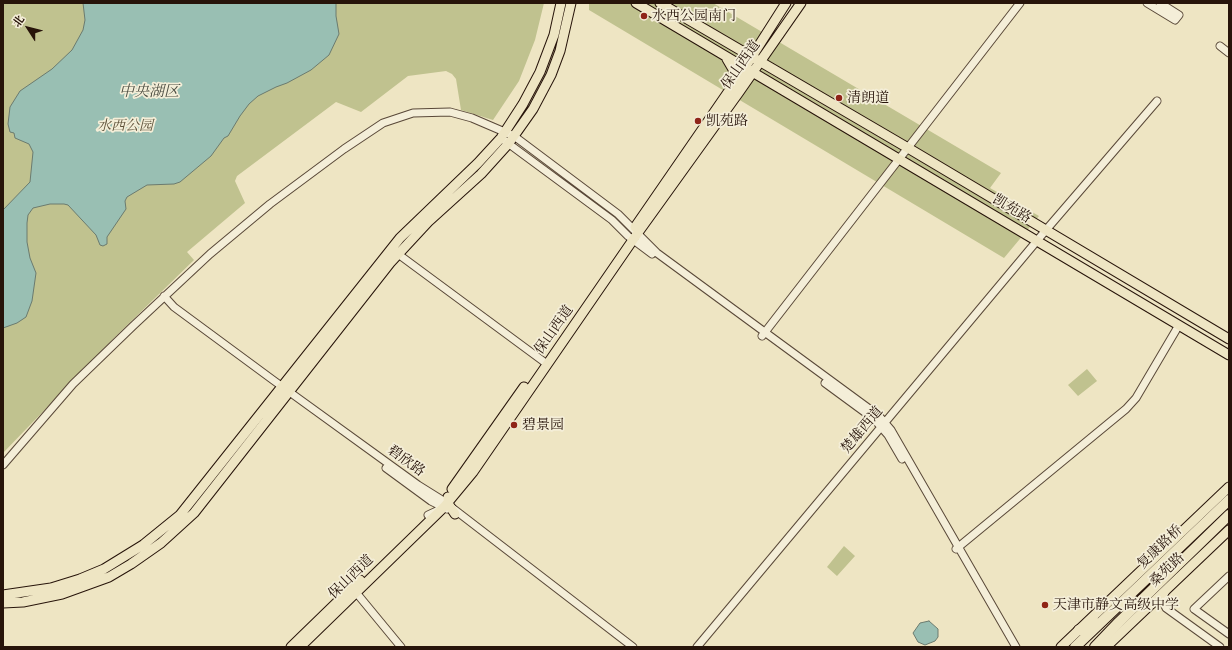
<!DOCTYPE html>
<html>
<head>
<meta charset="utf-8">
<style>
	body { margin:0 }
	#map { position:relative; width:1232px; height:650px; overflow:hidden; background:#eee5c3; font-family:"EB Garamond","Noto Serif SC",serif }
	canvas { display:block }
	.frame { position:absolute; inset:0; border:4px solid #27140a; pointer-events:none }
	.north { position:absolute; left:8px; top:8px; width:40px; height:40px; -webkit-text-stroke:3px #f4eed8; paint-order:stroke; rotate:306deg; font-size:11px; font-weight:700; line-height:16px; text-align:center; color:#27140a }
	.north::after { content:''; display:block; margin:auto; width:14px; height:18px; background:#27140a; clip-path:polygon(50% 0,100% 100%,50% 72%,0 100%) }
</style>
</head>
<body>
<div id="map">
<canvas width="1232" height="650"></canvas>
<div class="frame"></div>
<div class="north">北</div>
</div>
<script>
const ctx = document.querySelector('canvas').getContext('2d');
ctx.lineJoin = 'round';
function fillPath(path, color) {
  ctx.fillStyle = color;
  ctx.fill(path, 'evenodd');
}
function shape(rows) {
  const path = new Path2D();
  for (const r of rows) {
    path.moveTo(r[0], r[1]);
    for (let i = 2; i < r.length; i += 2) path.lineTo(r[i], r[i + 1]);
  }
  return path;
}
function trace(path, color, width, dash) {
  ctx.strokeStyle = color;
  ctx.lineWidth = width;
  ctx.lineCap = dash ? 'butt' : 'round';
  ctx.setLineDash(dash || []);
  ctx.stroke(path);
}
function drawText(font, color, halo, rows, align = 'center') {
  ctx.font = font + ' "EB Garamond","Noto Serif SC",serif';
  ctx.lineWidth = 3.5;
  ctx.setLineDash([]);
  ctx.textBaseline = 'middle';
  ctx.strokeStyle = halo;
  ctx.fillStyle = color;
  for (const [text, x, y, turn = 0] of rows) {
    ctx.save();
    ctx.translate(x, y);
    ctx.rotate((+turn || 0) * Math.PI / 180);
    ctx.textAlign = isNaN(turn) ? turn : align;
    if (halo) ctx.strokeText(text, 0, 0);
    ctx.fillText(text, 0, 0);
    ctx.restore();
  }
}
const green = shape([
	[3,3,544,3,535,40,519,81,493,120,461,110,456,79,452,74,446,71,408,76,361,112,336,102,237,176,235,181,245,203,187,252,194,260,115,337,3,453],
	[589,3,713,3,1001,173,990,188,1039,216,1004,258,589,10],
	[1087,369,1097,381,1078,396,1068,385],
	[844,546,855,556,837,576,827,567]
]);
const water = shape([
	[83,3,336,3,336,16,339,34,329,55,311,70,287,83,276,87,258,96,249,104,240,116,228,136,224,138,211,156,180,182,174,184,147,185,127,197,125,201,126,209,107,237,107,244,103,246,100,245,96,235,68,205,64,204,50,204,33,208,28,215,27,223,27,242,30,258,36,273,32,301,26,317,17,323,3,328,3,210,30,182,33,152,29,144,15,138,14,133,10,132,8,124,10,107,20,91,52,69,72,50,83,30,85,20,83,3],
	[929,621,938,629,938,637,935,641,925,645,918,642,913,633,920,623,929,621]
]);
const minor = shape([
	[1147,3,1175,20,1179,15,1160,3],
	[1220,46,1229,53],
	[505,141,612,220,628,236,652,254],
	[394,251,547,364],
	[164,296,174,307,273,380,418,485,442,500,633,647],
	[762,336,1020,3],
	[825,383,874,419,888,435,902,459],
	[3,465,73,384,133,326,210,254,270,204,344,149,383,123,413,113,450,112,472,118,514,136,618,214,657,253,879,416,891,430,1016,647],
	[386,468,431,501,447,509],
	[428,515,441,509],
	[956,549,1126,409,1136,398,1179,325],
	[1229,576,1194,609,1229,634],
	[354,590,401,647],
	[1166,590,1162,600,1166,608,1220,647],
	[697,647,1046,230,1157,101]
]);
const major = shape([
	[636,3,1229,355],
	[660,3,908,148,1229,339],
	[727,59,734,71,732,86],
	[635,227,744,69,786,3],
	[452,489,524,387],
	[448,497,449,505,455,514],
	[3,595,51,588,80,579,104,569,143,545,180,515,400,238,478,163,501,138,523,104,540,72,554,35,561,3],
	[3,603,23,602,62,594,109,577,131,564,161,543,194,513,390,263,428,222,481,174,509,143,533,109,551,75,560,51,571,3],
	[291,647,360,580],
	[300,647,444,507,473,472,637,234,739,92,801,3],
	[1061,647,1229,487],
	[1106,647,1229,530]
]);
const highway = shape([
	[1079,630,1097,623],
	[1075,647,1229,500],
	[1095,647,1119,622,1229,515]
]);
const markers = [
	[644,16,4,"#8f2418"],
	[839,98,4,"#8f2418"],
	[698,121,4,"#8f2418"],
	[514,425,4,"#8f2418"],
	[1045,605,4,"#8f2418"]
];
const poiNames = [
	["水西公园南门",652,16],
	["清朗道",847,98],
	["凯苑路",706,121],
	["碧景园",522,425],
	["天津市静文高级中学",1053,605]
];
const streetNames = [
	["保山西道",741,65,-55],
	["凯苑路",1012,209,31],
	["保山西道",554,330,-55],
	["楚雄西道",862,430,-50],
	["碧欣路",406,461,36],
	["复康路桥",1160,547,-44],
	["桑苑路",1167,570,-44],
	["保山西道",351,577,-44]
];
const parkNames = [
	["水西公园",125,126]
];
const waterNames = [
	["中央湖区",149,92]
];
fillPath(green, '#c0c28f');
fillPath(water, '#99bfb3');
trace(water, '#6b7b6f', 1);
trace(minor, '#594838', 9);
trace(major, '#27140a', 11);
trace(highway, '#27140a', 12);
trace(minor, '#f4eed8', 7);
trace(major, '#eee5c3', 9);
trace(highway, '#eee5c3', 10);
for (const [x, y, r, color] of markers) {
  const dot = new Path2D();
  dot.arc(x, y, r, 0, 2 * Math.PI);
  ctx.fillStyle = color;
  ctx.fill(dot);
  trace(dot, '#f4eed8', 1.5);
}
drawText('14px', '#27140a', '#f4eed8', poiNames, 'left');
drawText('14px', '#27140a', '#f4eed8', streetNames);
drawText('italic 14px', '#5d5139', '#f4eed8', parkNames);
drawText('italic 15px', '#4f5045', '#f4eed8', waterNames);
</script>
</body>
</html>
